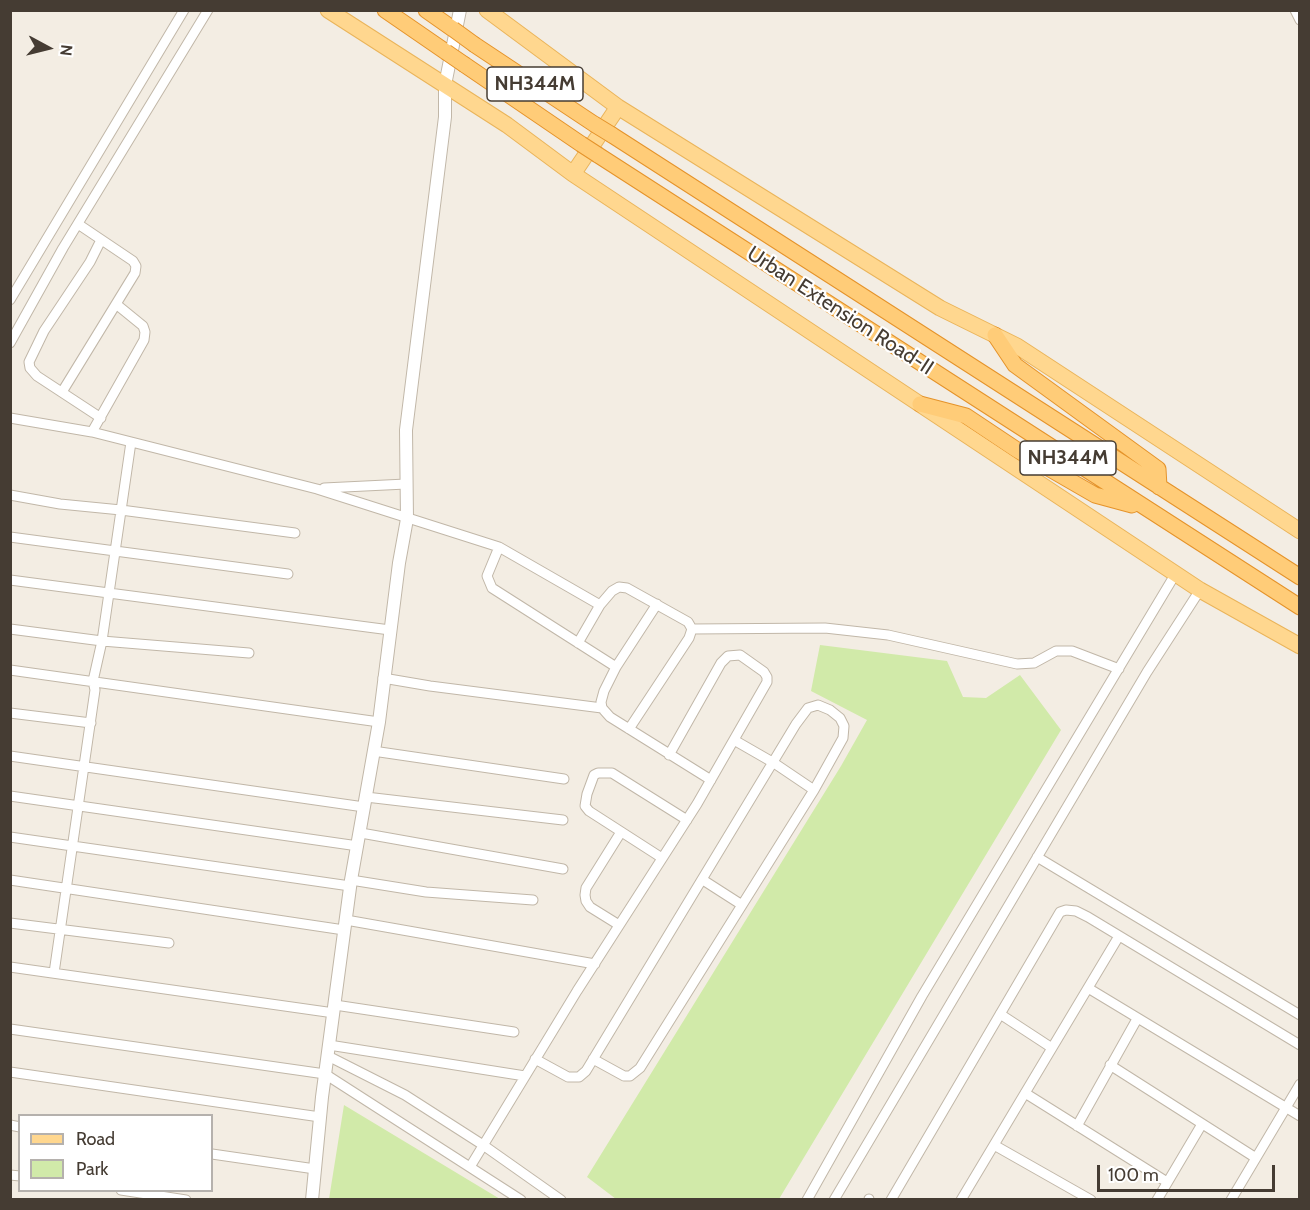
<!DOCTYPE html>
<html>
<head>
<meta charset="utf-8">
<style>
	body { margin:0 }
	#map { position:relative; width:1310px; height:1210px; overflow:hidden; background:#f3ede3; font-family:Cabin,sans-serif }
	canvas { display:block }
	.frame { position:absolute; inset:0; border:12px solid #453c33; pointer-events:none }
	.legend { position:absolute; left:18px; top:1114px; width:195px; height:78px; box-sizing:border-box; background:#fff; border:2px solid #b5b1ad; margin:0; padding:8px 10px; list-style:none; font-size:18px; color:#453c33 }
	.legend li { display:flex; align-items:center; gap:12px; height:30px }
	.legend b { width:30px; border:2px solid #b5b1ad }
	.north { position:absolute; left:18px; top:18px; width:60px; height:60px; -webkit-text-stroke:4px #fff; paint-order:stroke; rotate:97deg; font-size:16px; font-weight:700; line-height:24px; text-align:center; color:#453c33 }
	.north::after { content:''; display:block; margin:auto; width:21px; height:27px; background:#453c33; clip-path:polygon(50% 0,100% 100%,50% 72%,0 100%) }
	.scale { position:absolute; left:1097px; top:1165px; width:178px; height:27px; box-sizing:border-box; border:3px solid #453c33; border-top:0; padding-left:8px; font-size:18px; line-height:21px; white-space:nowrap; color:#453c33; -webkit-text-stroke:4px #fff; paint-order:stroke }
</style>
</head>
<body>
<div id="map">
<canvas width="1310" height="1210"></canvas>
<div class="frame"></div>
<ul class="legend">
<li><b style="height:8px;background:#ffd78f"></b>Road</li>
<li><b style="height:16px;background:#d1eaa9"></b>Park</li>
</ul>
<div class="north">N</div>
<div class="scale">100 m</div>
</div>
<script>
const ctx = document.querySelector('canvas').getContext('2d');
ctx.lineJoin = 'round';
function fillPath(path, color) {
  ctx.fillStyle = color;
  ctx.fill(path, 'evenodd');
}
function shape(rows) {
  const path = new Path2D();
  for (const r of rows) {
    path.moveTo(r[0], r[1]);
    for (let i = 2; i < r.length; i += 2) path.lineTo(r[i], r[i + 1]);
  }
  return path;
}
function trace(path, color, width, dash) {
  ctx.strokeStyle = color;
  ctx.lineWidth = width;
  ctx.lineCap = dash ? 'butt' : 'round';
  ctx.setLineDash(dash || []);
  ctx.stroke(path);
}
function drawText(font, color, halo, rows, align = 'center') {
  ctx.font = font + ' Cabin,sans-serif';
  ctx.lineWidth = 4.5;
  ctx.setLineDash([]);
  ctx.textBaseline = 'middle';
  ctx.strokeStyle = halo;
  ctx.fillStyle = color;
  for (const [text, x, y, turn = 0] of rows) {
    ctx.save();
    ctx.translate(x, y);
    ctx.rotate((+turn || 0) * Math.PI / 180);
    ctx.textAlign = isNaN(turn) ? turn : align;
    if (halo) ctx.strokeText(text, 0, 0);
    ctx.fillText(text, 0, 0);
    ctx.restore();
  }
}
const green = shape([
	[820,645,947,661,963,697,986,698,1020,675,1061,730,779,1199,616,1199,587,1177,841,766,867,720,811,691],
	[344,1105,500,1199,329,1199]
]);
const minor = shape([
	[1295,10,1300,20],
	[10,300,184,10],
	[10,343,63,248,208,10],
	[62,392,135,273,136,266,133,261,78,224],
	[10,418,92,432,317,489,499,547,487,576,492,588,616,667],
	[101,418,37,376,30,368,29,362,44,331,90,262,101,240],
	[92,432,144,340,145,332,143,326,116,304],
	[324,488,406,484],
	[10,495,60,504,121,510,295,533],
	[10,537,288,574],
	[499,547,600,605],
	[10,580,390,630],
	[657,604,616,667,604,691,601,702,602,708,610,717,711,780],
	[10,629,102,641,249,653],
	[692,629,825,628,888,635,1017,664,1034,663,1056,651,1072,651,1119,669],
	[578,643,600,605,612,591,619,587,627,588,688,622,692,629,689,638,629,729],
	[10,670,379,722],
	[383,678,430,686,602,708],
	[10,713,91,723],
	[734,740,774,763,814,790],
	[373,751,564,779],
	[10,756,364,807],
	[10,796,358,846],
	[366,797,563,820],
	[361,833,563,869],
	[10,837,350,886],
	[1037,857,1300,1015],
	[662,858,589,811,585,806,587,794,594,775,598,773,612,773,687,820],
	[10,880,344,930],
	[351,880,426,892,533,900],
	[703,880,742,905],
	[346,920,595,964],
	[10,923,169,943],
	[619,925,590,907,586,901,585,895,586,888,621,832],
	[10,967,334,1013],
	[54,973,95,690,93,681,102,641,131,442],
	[1088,988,1300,1116],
	[335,1005,514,1032],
	[1000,1014,1052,1048],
	[10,1029,325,1074,521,1200],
	[329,1045,525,1076],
	[328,1056,405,1095,483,1145,561,1200],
	[535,1059,568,1077,579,1077,586,1071,796,724,808,708,818,705,830,710,840,718,844,726,843,738,814,790,640,1068,630,1076,624,1076,593,1059],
	[1110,1065,1256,1158],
	[10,1072,320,1117],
	[1025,1093,1167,1182],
	[10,1125,20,1127],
	[1077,1126,1137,1019],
	[994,1145,1091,1200],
	[212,1154,315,1169],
	[470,1167,577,991,697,804,767,682,767,677,764,672,740,655,728,656,721,663,669,755],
	[10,1175,20,1176],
	[121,1190,186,1200],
	[869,1199,869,1200],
	[807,1200,922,996,1176,573],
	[834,1200,1147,672,1200,590],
	[891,1200,1060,912,1066,910,1076,911,1088,917,1300,1045],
	[961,1200,1119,936],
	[1157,1200,1202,1124],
	[1231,1200,1300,1084]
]);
const tertiary = shape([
	[312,1200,322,1097,351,880,379,722,399,563,407,519,406,430,445,117,445,85,460,10]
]);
const primary = shape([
	[328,10,507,125,573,174,1200,590,1300,646],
	[487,10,618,107,940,308,1017,346,1300,531],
	[573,174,618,107]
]);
const trunk = shape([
	[385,10,446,52],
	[426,10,453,29],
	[475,45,594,124],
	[465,65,581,144],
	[612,135,1300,577],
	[598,155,1300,607],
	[995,335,1015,365,1158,469,1159,487],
	[920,404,966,416,1017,450,1095,495,1132,505]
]);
const trunkBridge = shape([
	[453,29,475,45],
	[446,52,465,65],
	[594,124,612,135],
	[581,144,598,155]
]);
const shields = [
	[535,84,96],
	[1068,458,96]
];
const shieldNames = [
	["NH344M",535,84],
	["NH344M",1068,458]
];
const streetNames = [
	["Urban Extension Road-II",840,311,33]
];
fillPath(green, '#d1eaa9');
trace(minor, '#c1b7a8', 11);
trace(tertiary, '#c1b7a8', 14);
trace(primary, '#eab45a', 17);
trace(trunk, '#e5932a', 17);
trace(minor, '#fff', 9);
trace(tertiary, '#fff', 12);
trace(primary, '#ffd78f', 15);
trace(trunk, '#ffcc78', 15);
trace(trunkBridge, '#e5932a', 17, []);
trace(trunkBridge, '#ffcc78', 15);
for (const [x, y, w] of shields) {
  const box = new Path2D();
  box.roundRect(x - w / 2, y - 17, w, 34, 4.5);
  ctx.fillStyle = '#fff';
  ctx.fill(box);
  trace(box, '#453c33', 1.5);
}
drawText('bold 20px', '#453c33', null, shieldNames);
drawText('21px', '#453c33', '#fff', streetNames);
</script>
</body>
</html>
